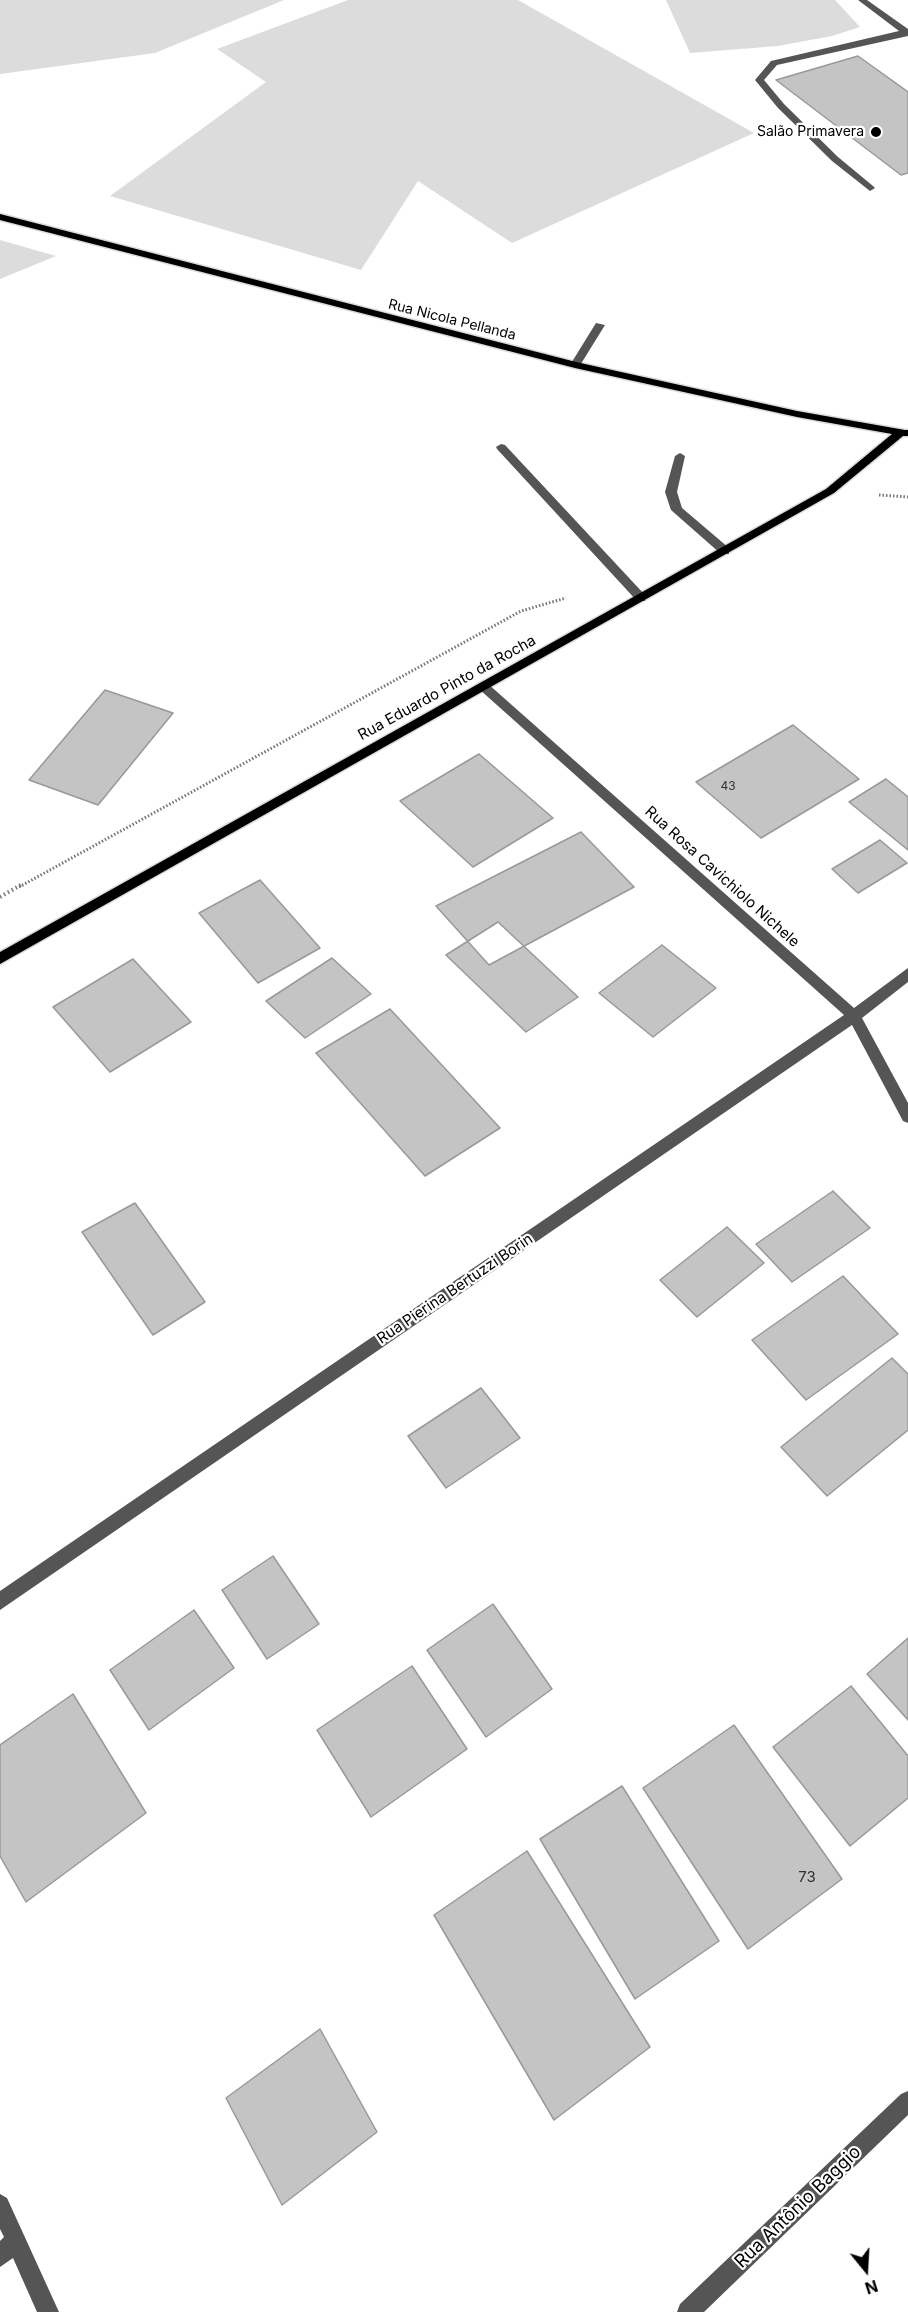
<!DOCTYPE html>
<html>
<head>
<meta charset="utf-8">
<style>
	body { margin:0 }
	#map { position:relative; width:908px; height:2312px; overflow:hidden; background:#fff; font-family:Inter,sans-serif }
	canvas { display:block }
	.north { position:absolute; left:836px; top:2240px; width:60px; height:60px; -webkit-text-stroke:4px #fff; paint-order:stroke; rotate:162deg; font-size:16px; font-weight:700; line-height:24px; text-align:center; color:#000 }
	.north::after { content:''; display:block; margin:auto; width:21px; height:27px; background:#000; clip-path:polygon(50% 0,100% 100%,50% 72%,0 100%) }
</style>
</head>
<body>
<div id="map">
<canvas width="908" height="2312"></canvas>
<div class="north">N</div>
</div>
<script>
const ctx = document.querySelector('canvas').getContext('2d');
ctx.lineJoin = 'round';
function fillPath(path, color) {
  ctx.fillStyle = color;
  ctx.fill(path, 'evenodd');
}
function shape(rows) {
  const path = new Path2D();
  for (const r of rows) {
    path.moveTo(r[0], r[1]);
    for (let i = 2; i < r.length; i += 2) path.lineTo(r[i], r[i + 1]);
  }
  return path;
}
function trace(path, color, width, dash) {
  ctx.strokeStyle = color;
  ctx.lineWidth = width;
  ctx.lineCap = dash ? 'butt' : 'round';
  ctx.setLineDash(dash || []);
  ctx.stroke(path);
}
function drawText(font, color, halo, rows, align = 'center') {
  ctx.font = font + ' Inter,sans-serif';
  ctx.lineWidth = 4.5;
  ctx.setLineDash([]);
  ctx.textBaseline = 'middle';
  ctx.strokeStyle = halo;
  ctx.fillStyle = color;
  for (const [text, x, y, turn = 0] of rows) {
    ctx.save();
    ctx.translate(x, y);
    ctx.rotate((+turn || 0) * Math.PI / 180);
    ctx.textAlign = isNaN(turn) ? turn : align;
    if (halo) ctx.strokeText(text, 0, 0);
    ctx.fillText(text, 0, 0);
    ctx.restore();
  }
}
const green = shape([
	[0,0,284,0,155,53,0,74],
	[348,0,518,0,754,133,512,243,418,181,361,270,110,196,266,82,217,49],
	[666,0,835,0,860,27,832,36,778,46,690,53],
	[0,240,56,256,0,279]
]);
const building = shape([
	[858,56,908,92,908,173,901,175,776,80,858,56],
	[105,690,173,713,98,805,29,780,105,690],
	[793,725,859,779,761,838,696,782,793,725],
	[479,754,553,818,473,867,400,801,479,754],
	[886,779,908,797,908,850,849,802,886,779],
	[581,832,634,887,489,965,436,906,581,832],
	[880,840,907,863,858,893,832,869,880,840],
	[260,880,320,948,258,983,199,913,260,880],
	[498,922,578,997,526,1032,446,955,498,922],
	[662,945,716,988,653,1037,599,993,662,945],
	[332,958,371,994,305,1038,266,1001,332,958],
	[133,959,191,1022,110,1072,53,1007,133,959],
	[390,1009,500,1128,425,1176,316,1053,390,1009],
	[833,1191,870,1228,792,1282,756,1244,833,1191],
	[135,1203,205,1302,153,1335,82,1232,135,1203],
	[727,1227,764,1263,697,1317,660,1280,727,1227],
	[843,1276,898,1334,806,1400,752,1340,843,1276],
	[892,1358,908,1374,908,1430,827,1496,781,1447,892,1358],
	[481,1388,520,1438,446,1488,408,1436,481,1388],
	[273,1556,319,1624,267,1659,222,1590,273,1556],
	[493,1604,552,1689,486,1737,427,1650,493,1604],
	[194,1610,234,1668,149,1730,110,1670,194,1610],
	[908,1638,908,1720,867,1674,908,1638],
	[412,1666,467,1749,371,1817,317,1730,412,1666],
	[851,1686,908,1756,908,1798,850,1846,773,1747,851,1686],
	[73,1694,146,1813,26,1902,0,1856,0,1745,73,1694],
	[734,1725,842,1879,748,1949,643,1788,734,1725],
	[622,1786,719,1941,635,1999,540,1839,622,1786],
	[527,1851,650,2047,554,2120,434,1915,527,1851],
	[320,2029,377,2132,282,2205,226,2098,320,2029]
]);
const pathFar1 = shape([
	[879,495,908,497],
	[19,887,521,611,566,598]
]);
const path = shape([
	[0,897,21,885]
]);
const minor = shape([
	[858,0,867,0,908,29,908,36,777,65,764,80,784,104,838,157,873,186,875,188,870,191,832,161,778,108,755,80,771,61,899,31,858,0],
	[596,323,605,325,579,367,571,367,570,365,596,323],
	[501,444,505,445,645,595,645,601,637,601,497,449,496,447,501,444],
	[680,453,685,456,677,492,682,508,729,548,729,554,721,554,671,510,665,492,675,456,680,453],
	[483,682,487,683,854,1008,908,968,908,982,862,1018,908,1103,908,1123,903,1121,852,1025,0,1610,0,1591,844,1015,479,689,477,686,483,682],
	[908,2091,908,2115,704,2312,677,2312,680,2304,901,2094,908,2091],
	[0,2194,7,2198,59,2312,37,2312,13,2258,0,2267,0,2241,4,2237,0,2229,0,2194]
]);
const major = shape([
	[0,214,576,362,797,411,905,430,908,430,908,436,903,436,834,493,0,964,0,952,826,489,892,434,797,417,575,368,0,220,0,214]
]);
const markers = [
	[876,132,6,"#000"]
];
const numberNames = [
	["43",728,786]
];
const farPoinames = [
	["Salão Primavera",864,132]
];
const farStreetnames = [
	["Rua Nicola Pellanda",452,320,14]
];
const streetNames = [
	["Rua Eduardo Pinto da Rocha",447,688,-29],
	["Rua Rosa Cavichiolo Nichele",722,877,42],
	["Rua Pierina Bertuzzi Borin",455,1289,-34]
];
const nearNumbernames = [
	["73",807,1877]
];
const nearStreetnames = [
	["Rua Antônio Baggio",798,2207,-44]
];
fillPath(green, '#dcdcdc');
fillPath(building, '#c4c4c4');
trace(building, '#999', 1.5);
trace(major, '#dbdbdb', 3);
trace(pathFar1, '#777', 3, [1.5, 2]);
trace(path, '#777', 4, [1.5, 3]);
fillPath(minor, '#555');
fillPath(major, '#000');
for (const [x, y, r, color] of markers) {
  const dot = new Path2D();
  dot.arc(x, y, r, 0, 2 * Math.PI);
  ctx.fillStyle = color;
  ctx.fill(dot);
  trace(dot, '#fff', 2);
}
drawText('12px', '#313131', null, numberNames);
drawText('14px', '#000', '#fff', farPoinames, 'right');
drawText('14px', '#000', '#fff', farStreetnames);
drawText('15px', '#000', '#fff', streetNames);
drawText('15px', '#313131', null, nearNumbernames);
drawText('18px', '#000', '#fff', nearStreetnames);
</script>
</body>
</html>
